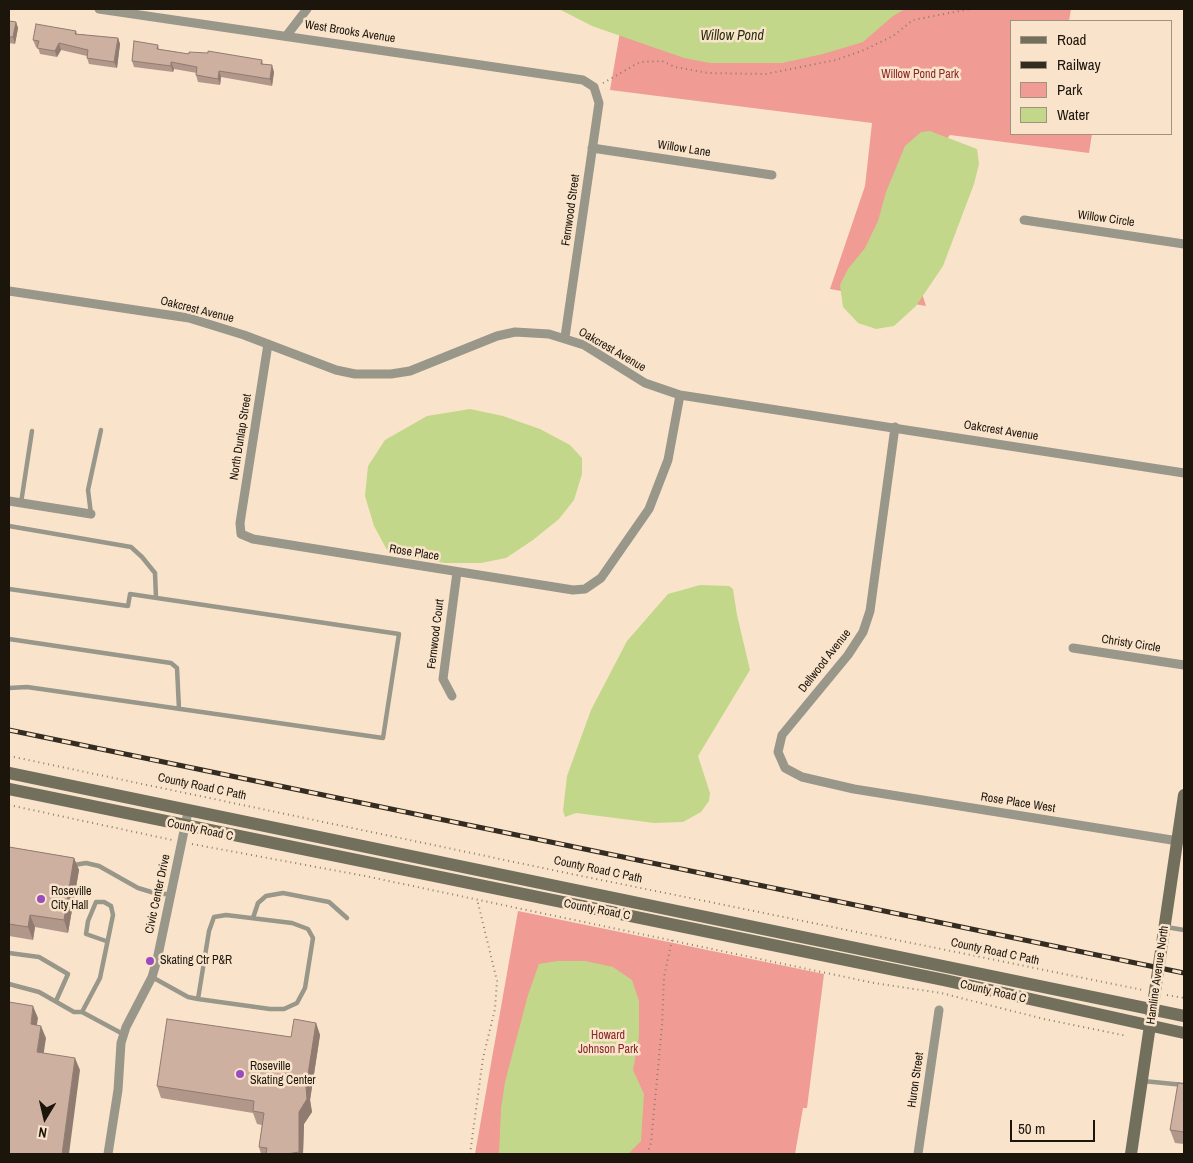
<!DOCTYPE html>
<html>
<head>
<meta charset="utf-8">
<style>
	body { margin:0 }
	#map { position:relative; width:1193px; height:1163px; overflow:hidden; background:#f9e4cb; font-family:"Archivo Narrow",sans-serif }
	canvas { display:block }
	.frame { position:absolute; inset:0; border:10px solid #1c150c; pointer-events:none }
	.legend { position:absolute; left:1010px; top:20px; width:162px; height:115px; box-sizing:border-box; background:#f9e4cb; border:1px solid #a1917f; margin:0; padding:6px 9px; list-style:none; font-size:15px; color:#1c150c }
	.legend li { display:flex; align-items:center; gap:10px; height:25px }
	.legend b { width:25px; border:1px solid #a1917f }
	.north { position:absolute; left:20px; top:1093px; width:50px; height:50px; -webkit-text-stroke:4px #f9e4cb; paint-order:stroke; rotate:189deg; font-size:14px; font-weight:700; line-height:20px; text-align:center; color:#1c150c }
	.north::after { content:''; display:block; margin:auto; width:18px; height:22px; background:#1c150c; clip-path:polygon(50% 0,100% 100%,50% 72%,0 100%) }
	.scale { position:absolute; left:1010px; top:1120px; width:85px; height:22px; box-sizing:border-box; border:2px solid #1c150c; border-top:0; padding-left:6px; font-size:15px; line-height:18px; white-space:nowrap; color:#1c150c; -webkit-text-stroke:4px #f9e4cb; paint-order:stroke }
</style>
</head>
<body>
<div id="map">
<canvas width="1193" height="1163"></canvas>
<div class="frame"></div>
<ul class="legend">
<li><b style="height:6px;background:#736f5d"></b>Road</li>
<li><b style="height:6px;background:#342c21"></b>Railway</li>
<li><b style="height:14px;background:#f09b94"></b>Park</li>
<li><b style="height:14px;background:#c3d78a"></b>Water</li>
</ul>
<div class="north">N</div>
<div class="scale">50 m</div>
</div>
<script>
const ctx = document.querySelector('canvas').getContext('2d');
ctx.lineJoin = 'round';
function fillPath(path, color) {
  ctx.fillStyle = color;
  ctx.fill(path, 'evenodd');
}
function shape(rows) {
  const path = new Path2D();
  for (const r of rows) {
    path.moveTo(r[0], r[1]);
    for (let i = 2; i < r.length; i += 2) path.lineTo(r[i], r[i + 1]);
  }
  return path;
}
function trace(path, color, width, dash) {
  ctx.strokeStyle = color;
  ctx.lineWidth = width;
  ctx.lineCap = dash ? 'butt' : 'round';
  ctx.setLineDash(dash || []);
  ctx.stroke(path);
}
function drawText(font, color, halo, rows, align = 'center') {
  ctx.font = font + ' "Archivo Narrow",sans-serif';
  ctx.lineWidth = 5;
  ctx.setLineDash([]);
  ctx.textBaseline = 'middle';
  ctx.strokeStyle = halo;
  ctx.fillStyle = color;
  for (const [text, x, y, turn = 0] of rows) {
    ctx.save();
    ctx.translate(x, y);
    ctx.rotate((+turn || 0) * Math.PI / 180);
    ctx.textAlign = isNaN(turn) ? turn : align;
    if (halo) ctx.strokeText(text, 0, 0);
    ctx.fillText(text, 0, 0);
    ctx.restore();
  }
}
const green = shape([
	[624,9,1071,9,1069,21,1012,21,1012,134,1092,134,1089,153,950,135,930,159,911,259,926,306,830,289,865,186,872,123,610,90],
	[518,911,824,974,807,1108,803,1108,795,1154,475,1154]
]);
const water = shape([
	[559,9,905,9,893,16,863,42,823,54,782,63,710,63,684,58,592,26],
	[930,131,977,149,979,164,974,184,943,266,916,306,894,326,876,329,858,323,843,307,840,285,848,269,865,248,878,221,886,192,905,146,921,132],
	[470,409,503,416,540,429,570,445,582,458,582,474,574,500,559,519,533,540,506,558,481,563,445,563,401,556,387,550,374,526,365,496,368,466,385,440,427,416],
	[700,585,729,586,733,589,737,615,750,670,698,756,710,793,709,801,701,812,683,822,654,823,576,813,565,817,563,811,567,776,591,710,627,641,668,594],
	[557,961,585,961,613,967,632,980,639,1001,639,1037,633,1070,644,1094,641,1141,628,1154,499,1154,501,1109,505,1082,528,995,539,964]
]);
const path = shape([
	[603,83,640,62,662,61,675,67,708,73,766,74,836,60,864,50,893,36,913,20,970,9],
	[9,756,562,872,1143,990],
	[9,805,172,840],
	[192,844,365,876,874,983,941,993,1044,1019,1127,1036],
	[1167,995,1184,998],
	[470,1154,483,1058,495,1009,497,981,477,899],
	[647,1154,651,1143,662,1025,664,977,672,940]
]);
const lane = shape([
	[21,503,32,431],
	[91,514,88,490,101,430],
	[9,526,131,547,142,557,155,573,156,598],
	[9,589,128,606,130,594,399,634,383,738,27,687,9,688],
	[9,639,171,663,177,668,179,709],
	[74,865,86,863,99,866,138,888,158,894,171,894],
	[253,918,258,903,266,896,283,893,329,902,347,918],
	[1166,927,1184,930],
	[9,953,39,957,68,974,56,1001],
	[152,977,188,997,198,999,270,1009,284,1009,297,1003,305,988,313,938,308,929,292,923,226,915,214,917,209,931,198,999],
	[9,984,39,992,74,1012,82,1012,123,1034],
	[82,1012,100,978,113,915,111,906,104,902,96,902,88,921,86,934,106,941],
	[1143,1081,1184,1085]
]);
const street = shape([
	[99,9,583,80,594,87,599,103,565,337],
	[287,35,307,9],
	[592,148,772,175],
	[1024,220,1184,244],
	[9,291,189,318,244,335,336,370,355,374,391,374,410,371,497,336,515,332,549,334,584,345,645,383,680,395,1184,473],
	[268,344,240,523,241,534,253,539,573,590,585,589,601,578,649,509,668,460,680,395],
	[895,427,870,611,863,632,848,655,782,735,778,752,785,768,802,777,854,789,1178,841],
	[9,501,91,514],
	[1073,648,1184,665],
	[452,696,443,679,457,572],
	[108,1154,118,1090,121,1043,126,1027,152,977,157,960,188,812],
	[918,1154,939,1010]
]);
const secondary = shape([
	[9,773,1184,1016],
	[9,789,944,980,1184,1033],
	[1131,1154,1184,795]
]);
const rail = shape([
	[9,730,1184,973]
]);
const wall = shape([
	[9,21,16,22,18,28,15,44,9,43],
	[76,31,77,34,118,38,120,44,117,68,89,64,87,58,87,56,61,50,57,57,40,54,38,47,36,47,33,40],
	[158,45,159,49,189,54,262,60,263,64,274,72,272,86,221,77,220,85,198,82,196,75,197,73,174,69,173,72,134,67,132,61],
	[9,847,74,858,79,870,68,933,35,927,33,940,9,936],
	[316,1023,320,1035,310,1100,312,1112,304,1124,303,1154,261,1154,259,1147,262,1125,257,1124,253,1113,161,1098,157,1086,291,1037],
	[1184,1084,1184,1144,1175,1143,1170,1130]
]);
const shadedWall = shape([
	[16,22,18,28,15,44,13,37],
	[118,38,120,44,117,68,114,62],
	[59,43,61,50,57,57,55,51],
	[171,62,174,69,173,72,171,66],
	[272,65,274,72,272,86,270,79],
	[219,71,221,77,220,85,218,79],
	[74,858,79,870,68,933,64,920],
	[30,915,35,927,33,940,28,927],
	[33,1006,38,1018,35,1037,31,1024],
	[316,1023,320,1035,310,1100,312,1112,304,1124,303,1154,299,1154,299,1112,306,1087],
	[41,1026,46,1038,42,1065,37,1052],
	[75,1058,80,1070,69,1154,62,1154]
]);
const building = shape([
	[9,21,16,22,13,37,9,37,9,21],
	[36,24,76,31,75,34,118,38,114,62,87,58,88,50,59,43,55,51,37,48,39,41,33,40,36,24],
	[134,41,158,45,157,49,189,54,189,52,208,53,208,51,262,60,261,64,272,65,270,79,219,71,218,79,196,75,197,67,171,62,171,66,132,61,134,41],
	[9,847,74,858,64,920,30,915,28,927,9,924,9,847],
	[9,1002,33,1006,31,1024,41,1026,37,1052,75,1058,62,1154,9,1154,9,1002],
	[167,1019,291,1037,294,1019,316,1023,306,1087,307,1099,299,1112,299,1152,287,1154,266,1154,267,1148,259,1147,264,1113,253,1111,254,1101,157,1086,167,1019],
	[1178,1083,1184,1084,1184,1132,1170,1130,1178,1083]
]);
const markers = [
	[41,899,5,"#9a4cbe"],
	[150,961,5,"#9a4cbe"],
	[240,1074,5,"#9a4cbe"]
];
const streetNames = [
	["West Brooks Avenue",350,32,9],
	["Willow Lane",684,149,9],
	["Fernwood Street",571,210,-82],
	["Willow Circle",1106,219,8],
	["Oakcrest Avenue",197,310,14],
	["Oakcrest Avenue",612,350,30],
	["Oakcrest Avenue",1001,431,9],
	["North Dunlap Street",241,437,-81],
	["Rose Place",414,553,9],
	["Fernwood Court",436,634,-83],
	["Christy Circle",1131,644,9],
	["Dellwood Avenue",825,661,-52],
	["County Road C Path",202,787,12],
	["Rose Place West",1018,803,9],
	["County Road C",200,830,12],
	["County Road C Path",598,870,12],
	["Civic Center Drive",158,894,-78],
	["County Road C",597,910,11],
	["County Road C Path",995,952,12],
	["Hamline Avenue North",1158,975,-82],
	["County Road C",993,992,13],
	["Huron Street",916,1080,-82]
];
const parkNames = [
	["Willow Pond Park",920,75],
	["Howard",608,1036],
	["Johnson Park",608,1050]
];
const poiNames = [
	["Roseville",51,892],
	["City Hall",51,906],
	["Skating Ctr P&R",160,961],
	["Roseville",250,1067],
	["Skating Center",250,1081]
];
const waterNames = [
	["Willow Pond",732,36]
];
fillPath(green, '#f09b94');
fillPath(water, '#c3d78a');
trace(path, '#8b7d6c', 2, [1, 4]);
trace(lane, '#99968a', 4.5);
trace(street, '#99968a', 9);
trace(secondary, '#736f5d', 12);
trace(rail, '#342c21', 5);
trace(rail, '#f9e4cb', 3, [9]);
fillPath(wall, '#b1978a');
fillPath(shadedWall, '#907b71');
fillPath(building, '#ceb0a1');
trace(building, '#907b71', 1);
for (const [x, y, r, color] of markers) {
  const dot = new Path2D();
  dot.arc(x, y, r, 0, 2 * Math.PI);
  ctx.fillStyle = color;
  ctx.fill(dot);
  trace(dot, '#f9e4cb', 2);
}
drawText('12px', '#1c150c', '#f9e4cb', streetNames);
drawText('12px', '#8a2727', '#f9e4cb', parkNames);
drawText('12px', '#1c150c', '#f9e4cb', poiNames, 'left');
drawText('italic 14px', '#29300f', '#f9e4cb', waterNames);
</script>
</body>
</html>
